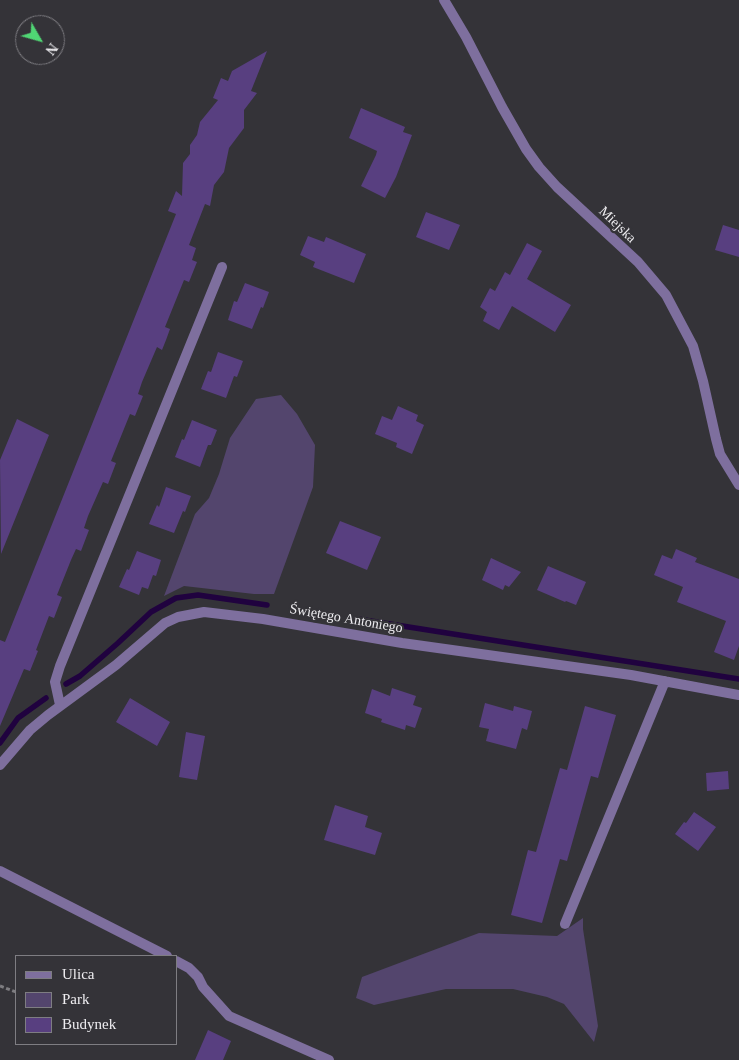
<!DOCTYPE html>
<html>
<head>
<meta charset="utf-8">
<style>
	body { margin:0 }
	#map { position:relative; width:739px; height:1060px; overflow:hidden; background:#343338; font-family:Georgia,serif }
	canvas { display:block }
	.legend { position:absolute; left:15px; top:955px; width:162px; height:90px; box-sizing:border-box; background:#343338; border:1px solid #7e7d82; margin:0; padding:6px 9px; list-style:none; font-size:15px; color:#eeedf0 }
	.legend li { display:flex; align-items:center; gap:10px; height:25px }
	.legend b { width:25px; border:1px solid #7e7d82 }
	.north { position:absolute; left:15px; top:15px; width:50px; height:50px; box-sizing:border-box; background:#343338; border:1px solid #7e7d82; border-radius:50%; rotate:128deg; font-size:14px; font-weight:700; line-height:20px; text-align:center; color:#eeedf0 }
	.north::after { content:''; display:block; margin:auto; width:18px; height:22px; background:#50d674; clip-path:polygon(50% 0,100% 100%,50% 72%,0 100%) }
</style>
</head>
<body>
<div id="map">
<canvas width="739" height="1060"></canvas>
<ul class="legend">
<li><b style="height:6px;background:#7e6f9e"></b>Ulica</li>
<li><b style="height:14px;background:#53456d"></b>Park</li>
<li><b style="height:14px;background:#583f80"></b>Budynek</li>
</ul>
<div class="north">N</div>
</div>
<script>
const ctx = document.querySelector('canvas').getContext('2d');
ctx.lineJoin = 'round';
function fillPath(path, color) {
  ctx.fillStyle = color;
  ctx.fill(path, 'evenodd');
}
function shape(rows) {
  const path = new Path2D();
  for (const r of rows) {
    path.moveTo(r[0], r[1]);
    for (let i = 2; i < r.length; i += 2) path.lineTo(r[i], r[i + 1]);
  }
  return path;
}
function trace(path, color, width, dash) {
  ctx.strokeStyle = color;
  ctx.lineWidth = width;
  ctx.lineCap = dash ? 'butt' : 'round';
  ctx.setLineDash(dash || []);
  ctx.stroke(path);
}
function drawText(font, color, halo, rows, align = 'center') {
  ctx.font = font + ' Georgia,serif';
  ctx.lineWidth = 4.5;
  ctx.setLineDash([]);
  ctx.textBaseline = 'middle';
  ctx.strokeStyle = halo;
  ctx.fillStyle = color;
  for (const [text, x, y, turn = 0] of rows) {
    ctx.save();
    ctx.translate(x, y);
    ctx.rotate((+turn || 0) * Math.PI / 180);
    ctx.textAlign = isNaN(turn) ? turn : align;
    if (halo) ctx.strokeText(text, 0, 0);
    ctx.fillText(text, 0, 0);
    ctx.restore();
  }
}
const green = shape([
	[281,395,297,414,315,445,313,487,274,594,254,594,184,586,164,596,195,514,209,498,219,474,230,438,256,399],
	[583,918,583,929,598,1026,594,1042,564,1004,547,997,513,989,446,989,374,1005,356,998,362,977,479,933,557,936]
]);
const stream = shape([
	[299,610,326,614],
	[358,619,739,679],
	[66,684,80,676,118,643,151,612,176,598,198,595,267,605],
	[0,743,18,718,46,698]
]);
const building = shape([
	[267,51,251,91,257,93,244,110,244,128,229,148,224,172,214,185,210,206,205,204,189,245,196,248,192,260,197,262,189,282,184,280,165,327,170,329,166,340,162,350,157,347,142,382,138,394,143,396,135,416,130,414,111,461,116,463,108,484,103,482,88,516,84,528,89,530,81,551,76,549,71,560,57,595,62,597,54,618,49,616,36,650,38,651,30,671,24,669,0,726,0,640,5,642,176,214,168,211,176,191,182,196,183,163,190,154,190,145,197,135,200,122,218,100,213,98,221,78,228,81,232,71],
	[361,108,405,127,403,132,412,135,396,177,385,198,361,186,376,155,377,151,349,138],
	[426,212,460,225,449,250,416,237],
	[723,225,739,230,739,257,715,250],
	[308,236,324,242,326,237,366,254,354,283,313,267,315,262,300,255],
	[527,243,542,251,527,279,571,305,555,332,512,306,499,330,483,321,487,312,480,307,490,288,495,291,505,272,510,275],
	[245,283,269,292,263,308,261,307,252,329,228,320,234,301,237,302],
	[218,352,243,361,237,377,234,376,226,398,201,389,208,371,211,372],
	[398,406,418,415,416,421,424,425,412,454,396,447,397,443,375,434,382,416,392,420],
	[17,419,49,435,1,554,0,460],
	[192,420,217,430,211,445,208,445,200,467,175,457,182,439,184,440],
	[166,487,191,496,185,512,183,511,174,533,149,524,157,505,159,507],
	[340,521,381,537,367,570,326,553],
	[676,549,697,558,695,562,739,579,739,646,734,660,714,652,726,621,677,602,683,587,654,575,662,555,672,559],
	[137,551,161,560,156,576,153,575,148,589,142,587,139,595,119,587,127,569,129,570],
	[491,558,521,572,509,587,505,585,503,590,482,580],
	[548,566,586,582,576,605,566,601,565,602,537,590],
	[392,688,416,696,413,705,422,708,415,728,406,725,405,730,381,722,382,719,365,713,372,689,390,696],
	[130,698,170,722,157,746,116,722],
	[485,703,513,711,514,706,532,711,527,730,522,728,516,749,486,741,489,729,479,727],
	[585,706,616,715,598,778,591,776,567,861,560,859,542,923,511,915,528,850,536,852,560,768,567,770],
	[186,732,205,736,197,780,179,777],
	[728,771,729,789,707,791,706,773],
	[335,805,368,816,365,827,382,833,375,855,324,840],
	[694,812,716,827,698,851,675,834,684,822,686,823],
	[208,1030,231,1041,223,1060,195,1060]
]);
const path = shape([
	[0,986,16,992]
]);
const lane = shape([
	[0,871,167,956],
	[176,961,189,968,198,977,203,987,229,1016,329,1060]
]);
const street = shape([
	[444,0,466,37,502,107,526,149,539,167,557,187,638,262,666,295,693,346,703,381,716,439,720,454,739,485],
	[60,705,55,682,60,666,222,267],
	[0,765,30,730,48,715,116,665,165,623,178,617,204,612,263,619,402,643,631,675,739,695],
	[565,924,665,681]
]);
const streetNames = [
	["Miejska",617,225,44],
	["Świętego Antoniego",346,619,10]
];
fillPath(green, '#53456d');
trace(stream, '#20023f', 5.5);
fillPath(building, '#583f80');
trace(path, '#7e7d81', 3, [4, 2.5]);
trace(lane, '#7e6f9e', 10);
trace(street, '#7e6f9e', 10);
drawText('14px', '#eeedf0', '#343338', streetNames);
</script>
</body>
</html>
